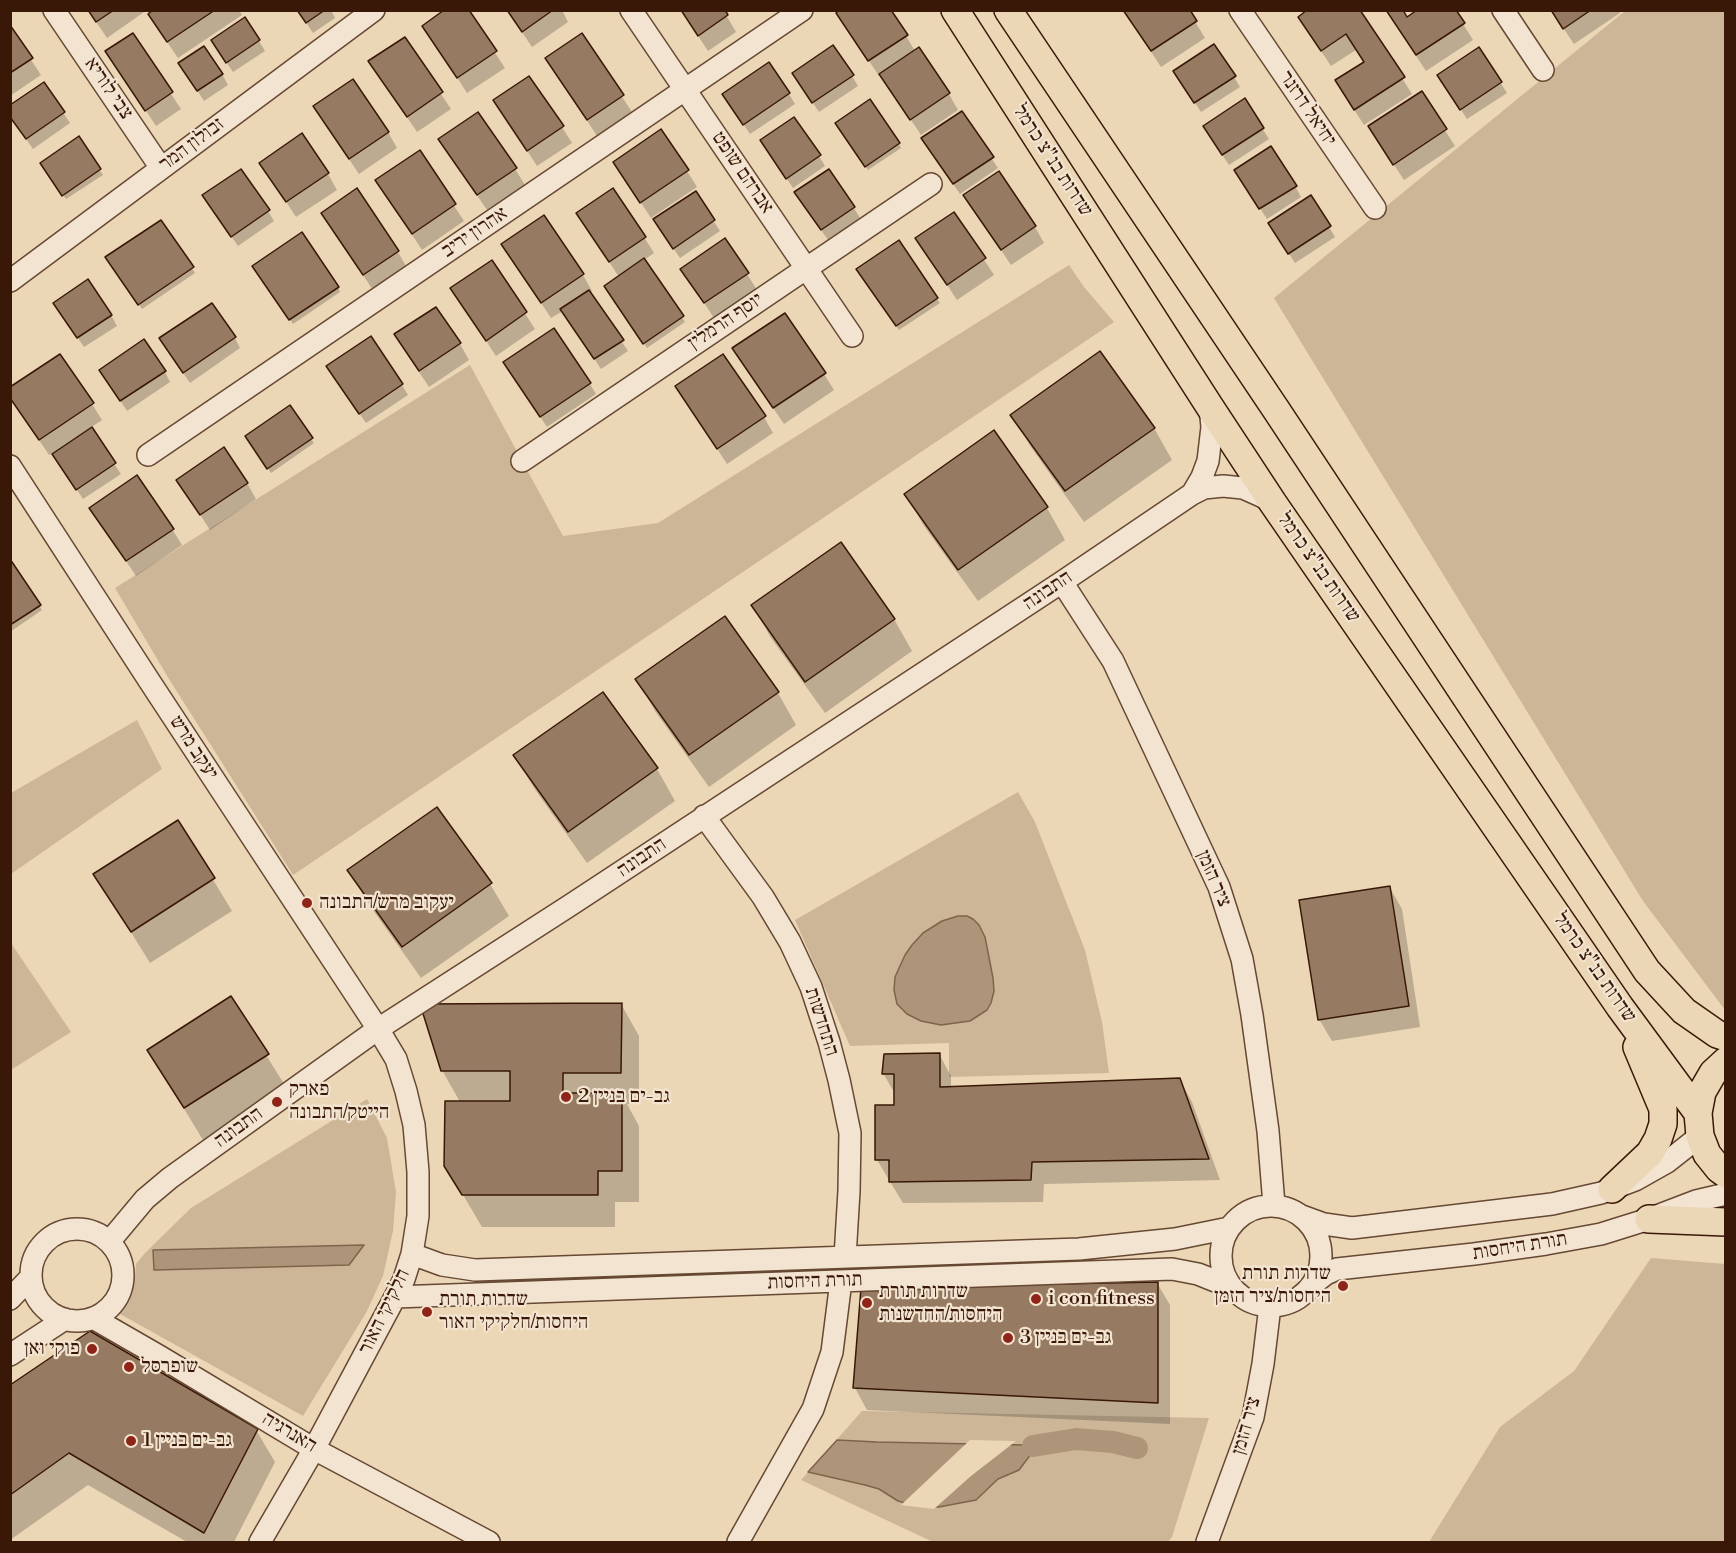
<!DOCTYPE html>
<html>
<head>
<meta charset="utf-8">
<style>
	body { margin:0 }
	#map { position:relative; width:1736px; height:1553px; overflow:hidden; background:#ebd6b6; font-family:"Libre Bodoni",serif }
	canvas { display:block }
	.frame { position:absolute; inset:0; border:12px solid #391807; pointer-events:none }
</style>
</head>
<body>
<div id="map">
<canvas width="1736" height="1553"></canvas>
<div class="frame"></div>
</div>
<script>
const ctx = document.querySelector('canvas').getContext('2d');
ctx.lineJoin = 'round';
function fillPath(path, color) {
  ctx.fillStyle = color;
  ctx.fill(path, 'evenodd');
}
function shape(rows) {
  const path = new Path2D();
  for (const r of rows) {
    if (r.length === 3) {
      path.moveTo(r[0] + r[2], r[1]);
      path.arc(r[0], r[1], r[2], 0, 2 * Math.PI);
      continue;
    }
    path.moveTo(r[0], r[1]);
    for (let i = 2; i < r.length; i += 2) path.lineTo(r[i], r[i + 1]);
  }
  return path;
}
function trace(path, color, width, dash) {
  ctx.strokeStyle = color;
  ctx.lineWidth = width;
  ctx.lineCap = dash ? 'butt' : 'round';
  ctx.setLineDash(dash || []);
  ctx.stroke(path);
}
function drawText(font, color, halo, rows, align = 'center') {
  ctx.font = font + ' "Libre Bodoni","Frank Ruhl Libre",serif';
  ctx.lineWidth = 4.5;
  ctx.setLineDash([]);
  ctx.textBaseline = 'middle';
  ctx.strokeStyle = halo;
  ctx.fillStyle = color;
  for (const [text, x, y, turn = 0] of rows) {
    ctx.save();
    ctx.translate(x, y);
    ctx.rotate((+turn || 0) * Math.PI / 180);
    ctx.textAlign = isNaN(turn) ? turn : align;
    if (halo) ctx.strokeText(text, 0, 0);
    ctx.fillText(text, 0, 0);
    ctx.restore();
  }
}
const green = shape([
	[1625,11,1725,11,1725,1010,1643,901,1274,298],
	[1069,265,1084,287,1114,322,293,875,169,679,115,588,470,365,563,536,658,523],
	[137,720,162,769,11,874,11,793],
	[1018,792,1035,822,1085,950,1102,1022,1109,1073,949,1077,949,1043,850,1046,795,920],
	[11,943,71,1032,11,1070,10,1070],
	[367,1099,387,1138,396,1192,393,1231,383,1276,366,1313,303,1416,120,1314,135,1278,136,1264,145,1253,191,1208],
	[1651,1258,1725,1264,1725,1542,1429,1542,1500,1427,1574,1371],
	[862,1411,1209,1418,1172,1537,1168,1542,933,1542,801,1480]
]);
const water = shape([
	[958,916,967,916,973,919,979,925,985,937,993,978,994,991,991,1003,987,1010,970,1021,941,1025,921,1021,907,1014,897,1004,894,990,895,977,905,955,912,945,923,933,942,921,958,916],
	[364,1245,349,1265,154,1270,153,1250,364,1245],
	[837,1440,877,1442,1025,1445,1037,1446,1019,1470,998,1479,976,1500,939,1507,909,1504,898,1501,879,1489,865,1485,808,1472,837,1440]
]);
const pier = shape([
	[970,1440,1016,1441,971,1476,934,1509,901,1505]
]);
const shadow = shape([
	[88,10,147,10,107,38],
	[156,10,239,10,242,15,178,58,159,30],
	[298,10,331,10,335,18,313,33],
	[467,10,505,68,467,93,424,26],
	[507,10,562,10,568,22,532,47],
	[681,10,723,10,736,32,708,51],
	[1188,10,1205,38,1161,67,1133,24],
	[1359,10,1412,94,1364,125,1346,97,1365,63,1356,50,1331,66,1309,33],
	[1386,10,1408,10,1403,13,1407,19,1463,24,1473,40,1426,71],
	[1551,10,1619,10,1620,13,1574,44],
	[838,14,906,36,915,51,949,94,958,110,921,135,881,75,879,76],
	[10,28,41,75,10,96],
	[132,35,181,109,156,126,107,52],
	[581,35,632,112,597,136,547,59],
	[404,39,451,109,417,132,380,77],
	[259,41,265,51,233,72,219,51],
	[1479,50,1507,93,1467,119,1445,86],
	[180,64,222,74,228,85,204,101],
	[852,76,858,86,819,112,800,84],
	[1234,77,1240,87,1201,112,1181,81],
	[44,84,70,123,33,149,13,120],
	[1421,93,1455,146,1404,180,1379,142],
	[789,94,795,104,750,134,730,105],
	[1244,100,1269,139,1229,165,1210,137],
	[495,101,562,127,572,143,537,166],
	[961,113,998,168,960,194,929,149],
	[324,122,388,132,397,148,359,174],
	[840,128,899,144,901,148,868,170],
	[79,138,103,175,66,199,44,168],
	[768,151,819,156,825,166,793,188],
	[419,152,464,221,422,250,377,181],
	[450,156,515,169,525,185,487,210],
	[261,163,328,174,337,190,296,217],
	[615,163,687,171,697,187,651,218],
	[1242,181,1295,186,1301,197,1267,219],
	[695,193,720,231,680,258,661,230],
	[802,202,854,208,860,218,828,240],
	[210,206,268,211,274,221,238,246],
	[975,211,1035,227,1044,243,1011,265],
	[578,214,644,237,654,253,644,260,685,322,647,348,608,291,619,277],
	[954,214,994,275,957,300,917,239],
	[544,217,583,275,592,291,589,293,628,351,601,369,563,311,551,318,503,245],
	[161,222,195,273,142,309,110,262],
	[1329,227,1335,237,1295,263,1276,234],
	[332,229,398,252,407,268,373,290],
	[492,262,535,329,496,356,452,289],
	[682,269,747,274,757,290,714,318],
	[257,271,338,287,340,292,293,324],
	[861,274,937,299,940,303,899,330],
	[61,313,111,315,117,326,84,347],
	[235,338,240,348,190,383,167,349],
	[460,344,469,360,429,387,405,351],
	[743,364,824,374,834,390,784,424],
	[165,372,170,382,127,411,107,380],
	[511,373,590,384,596,394,547,427],
	[334,377,402,385,408,395,366,423],
	[677,387,764,417,773,433,727,464],
	[92,404,102,420,90,428,121,474,83,499,53,453,49,455,17,407],
	[1012,415,1154,428,1172,460,1084,522,1031,447],
	[311,439,314,443,271,473,250,441],
	[178,480,247,483,256,499,210,530],
	[906,494,1047,508,1065,540,978,601,924,526],
	[91,508,172,529,182,545,136,576],
	[10,562,42,610,10,632],
	[753,606,894,619,912,651,825,713,771,638],
	[637,679,778,693,796,725,709,787,655,711],
	[515,756,657,769,675,801,587,863,534,788],
	[437,809,490,884,509,916,421,978,368,903,349,871],
	[178,822,232,911,150,963,95,874],
	[1390,888,1402,909,1420,1027,1332,1041,1319,1019],
	[231,999,286,1087,203,1140,149,1051],
	[621,1004,639,1036,639,1104,627,1104,639,1126,639,1202,615,1202,615,1227,482,1227,446,1166,460,1102,442,1070],
	[939,1054,951,1076,951,1088,1180,1080,1192,1102,1220,1180,1044,1184,1043,1202,903,1203,877,1160,895,1106,895,1094,883,1073],
	[1157,1283,1170,1305,1170,1424,867,1410,855,1388,862,1290],
	[10,1387,256,1430,275,1462,234,1542,187,1542,88,1485,10,1540]
]);
const canal = shape([
	[1033,1446,1076,1439,1113,1442,1137,1448]
]);
const building = shape([
	[88,10,114,10,96,22,88,10],
	[153,10,215,10,167,42,148,14,153,10],
	[297,10,325,10,306,23,297,10],
	[444,10,469,10,497,51,457,78,422,26,444,10],
	[507,10,553,10,522,32,507,10],
	[681,10,725,10,728,15,698,36,681,10],
	[839,10,891,10,908,35,868,61,836,13,839,10],
	[1123,10,1190,10,1197,21,1151,51,1123,10],
	[1307,10,1360,10,1405,77,1354,110,1335,80,1364,62,1346,34,1321,51,1298,17,1307,10],
	[1386,10,1403,10,1407,17,1417,10,1456,10,1465,23,1416,55,1386,10],
	[1551,10,1591,10,1563,29,1551,10],
	[245,17,260,40,226,63,211,40,245,17],
	[10,25,33,58,10,73,10,25],
	[133,33,173,92,145,111,105,51,133,33],
	[582,33,624,95,587,120,545,58,582,33],
	[405,37,443,92,407,117,368,61,405,37],
	[1214,44,1236,76,1194,103,1173,71,1214,44],
	[833,45,854,75,812,103,792,73,833,45],
	[204,46,223,74,197,91,178,63,204,46],
	[919,47,950,93,910,120,879,74,919,47],
	[1479,47,1502,82,1460,110,1437,75,1479,47],
	[769,62,790,93,743,125,722,94,769,62],
	[529,76,564,126,527,151,493,100,529,76],
	[353,79,389,132,349,159,313,106,353,79],
	[44,82,65,112,26,139,10,117,10,105,44,82],
	[1422,91,1447,129,1393,165,1368,126,1422,91],
	[1245,98,1264,128,1222,155,1203,126,1245,98],
	[870,99,900,143,865,167,835,123,870,99],
	[962,111,994,157,953,184,921,138,962,111],
	[478,112,517,168,477,195,438,139,478,112],
	[794,117,821,155,786,179,760,140,794,117],
	[661,129,689,170,640,203,613,162,661,129],
	[302,133,329,173,286,202,259,163,302,133],
	[79,136,101,169,62,196,40,163,79,136],
	[1271,146,1297,186,1259,209,1234,170,1271,146],
	[420,150,456,204,412,234,375,180,420,150],
	[241,169,270,210,231,237,202,195,241,169],
	[829,169,855,207,821,230,794,192,829,169],
	[999,171,1036,226,1001,250,963,195,999,171],
	[357,188,399,251,363,275,321,213,357,188],
	[613,188,646,237,609,262,576,213,613,188],
	[696,191,715,220,673,249,653,219,696,191],
	[1311,195,1331,226,1288,254,1268,223,1311,195],
	[954,212,986,258,947,285,915,238,954,212],
	[544,215,584,274,541,303,501,244,544,215],
	[161,220,194,267,138,305,105,257,161,220],
	[302,232,339,287,289,320,252,266,302,232],
	[725,238,749,273,704,303,680,269,725,238],
	[899,240,938,298,896,326,856,269,899,240],
	[644,258,684,316,643,344,604,286,644,258],
	[492,260,527,312,486,341,450,288,492,260],
	[88,279,112,315,77,338,53,303,88,279],
	[589,290,624,340,594,359,560,309,589,290],
	[212,303,236,337,183,373,159,338,212,303],
	[436,307,461,343,419,371,394,334,436,307],
	[785,313,826,373,773,408,732,348,785,313],
	[554,328,591,383,540,417,503,362,554,328],
	[371,336,403,384,359,414,326,366,371,336],
	[144,339,166,371,120,401,99,370,144,339],
	[1100,351,1155,428,1065,491,1010,415,1100,351],
	[60,354,94,403,39,440,10,398,10,387,60,354],
	[723,354,766,416,717,449,675,386,723,354],
	[290,405,313,438,267,469,245,436,290,405],
	[92,427,116,463,76,490,52,454,92,427],
	[994,430,1048,507,958,570,904,494,994,430],
	[224,447,248,483,200,515,176,480,224,447],
	[137,475,174,529,126,561,89,508,137,475],
	[841,542,895,619,805,682,751,605,841,542],
	[10,559,41,605,10,625,10,559],
	[725,616,779,692,689,755,635,679,725,616],
	[603,692,658,768,568,832,513,755,603,692],
	[437,807,492,883,402,947,347,870,437,807],
	[178,820,215,878,131,932,93,874,178,820],
	[1390,886,1409,1006,1318,1020,1299,900,1390,886],
	[231,996,269,1054,184,1108,147,1050,231,996],
	[622,1003,621,1073,563,1073,563,1093,622,1093,622,1171,598,1171,598,1195,462,1195,444,1166,445,1101,510,1101,510,1071,441,1071,420,1004,622,1003],
	[940,1053,940,1087,1180,1078,1209,1159,1032,1162,1031,1180,889,1182,889,1160,875,1160,875,1105,894,1105,894,1074,882,1074,884,1054,940,1053],
	[1158,1282,1158,1403,853,1388,861,1288,1158,1282],
	[90,1331,258,1429,204,1533,69,1453,10,1495,10,1385,90,1331]
]);
const minor = shape([
	[54,10,161,168],
	[631,10,852,336],
	[1240,10,1375,208],
	[1503,10,1543,70],
	[10,281,374,10],
	[148,455,802,10],
	[522,461,931,184],
	[10,466,150,682,378,1029,396,1059,406,1091,414,1125,418,1172,418,1216,412,1254,404,1279,395,1297,314,1449,260,1542],
	[1192,494,1202,477,1208,461,1212,427,1210,407],
	[1062,582,1113,661,1219,887,1242,959,1252,1015,1268,1131,1274,1205],
	[704,816,763,897,790,942,811,987,829,1042,839,1080,850,1133,849,1191,845,1257],
	[1271,1256,50],
	[1302,1216,1324,1224,1352,1228,1552,1204,1601,1193,1635,1180,1667,1162,1700,1136],
	[77,1275,46],
	[109,1242,145,1199,170,1178,378,1029,569,906,1062,582,1192,494,1204,488,1223,486,1243,488,1261,496,1273,503],
	[412,1254,442,1265,475,1270,1079,1249,1175,1239,1229,1228],
	[1313,1284,1326,1274,1337,1269,1474,1254,1546,1244,1601,1234,1649,1219,1696,1201,1726,1194],
	[395,1297,1172,1269,1198,1274,1233,1288],
	[10,1299,31,1277],
	[93,1318,159,1356,314,1449,489,1542],
	[10,1355,65,1319],
	[738,1542,813,1409,832,1352,841,1281],
	[1207,1542,1253,1417,1263,1364,1270,1306]
]);
const major = shape([
	[955,10,1210,407,1273,503,1620,1007,1698,1113],
	[1008,10,1277,411,1647,971,1684,1011,1717,1034,1726,1037],
	[1726,1061,1713,1073,1702,1092,1698,1113,1700,1136,1707,1154,1719,1169,1726,1174],
	[1612,1189,1650,1153,1658,1139,1663,1124,1663,1109,1637,1047],
	[1649,1219,1726,1222]
]);
const markers = [
	[307,903,6,"#8f2418"],
	[566,1097,6,"#8f2418"],
	[277,1102,6,"#8f2418"],
	[1343,1286,6,"#8f2418"],
	[1036,1299,6,"#8f2418"],
	[867,1303,6,"#8f2418"],
	[427,1312,6,"#8f2418"],
	[1008,1338,6,"#8f2418"],
	[92,1349,6,"#8f2418"],
	[129,1367,6,"#8f2418"],
	[131,1441,6,"#8f2418"]
];
const streetNames = [
	["צבי לוריא",108,89,56],
	["יחיאל דרזנר",1307,109,56],
	["זבולון המר",192,145,-37],
	["שדרות בנ\"צ כרמל",1052,161,57],
	["אברהם שופט",742,173,56],
	["אהרון יריב",475,233,-34],
	["יוסף הרמלין",726,322,-34],
	["שדרות בנ\"צ כרמל",1318,568,55],
	["התבונה",1048,591,-34],
	["יעקב מרש",193,748,57],
	["התבונה",642,858,-34],
	["ציר הזמן",1213,879,67],
	["שדרות בנ\"צ כרמל",1594,968,55],
	["התחדשות",821,1022,72],
	["התבונה",239,1128,-36],
	["תורת היחסות",1520,1247,-9],
	["תורת היחסות",815,1282,-2],
	["חלקיקי האור",385,1312,-64],
	["ציר הזמן",1247,1426,-74],
	["האנרגיה",289,1433,31]
];
const poiNames = [
	["יעקוב מרש/התבונה",319,903],
	["פארק",289,1090],
	["הייטק/התבונה",289,1113],
	["גב-ים בניין 2",578,1097],
	["שדרות תורת",1331,1274,"right"],
	["היחסות/ציר הזמן",1331,1297,"right"],
	["שדרות תורת",879,1292],
	["היחסות/החדשנות",879,1315],
	["i con fitness",1048,1299],
	["שדרות תורת",439,1300],
	["היחסות/חלקיקי האור",439,1323],
	["גב-ים בניין 3",1020,1338],
	["פוקי ואן",80,1349,"right"],
	["שופרסל",141,1367],
	["גב-ים בניין 1",143,1441]
];
fillPath(green, '#cdb698');
fillPath(water, '#ae957a');
trace(water, '#7f634c', 1.5);
fillPath(pier, '#ebd6b6');
fillPath(shadow, '#0003');
trace(canal, '#ae957a', 22);
fillPath(building, '#967b62');
trace(building, '#391807', 1.5);
trace(minor, '#664833', 24);
trace(major, '#391807', 30);
trace(minor, '#f2e4d0', 21);
trace(major, '#ebd6b6', 27);
for (const [x, y, r, color] of markers) {
  const dot = new Path2D();
  dot.arc(x, y, r, 0, 2 * Math.PI);
  ctx.fillStyle = color;
  ctx.fill(dot);
  trace(dot, '#f2e4d0', 2);
}
drawText('20px', '#391807', '#f2e4d0', streetNames);
drawText('20px', '#391807', '#f2e4d0', poiNames, 'left');
</script>
</body>
</html>
